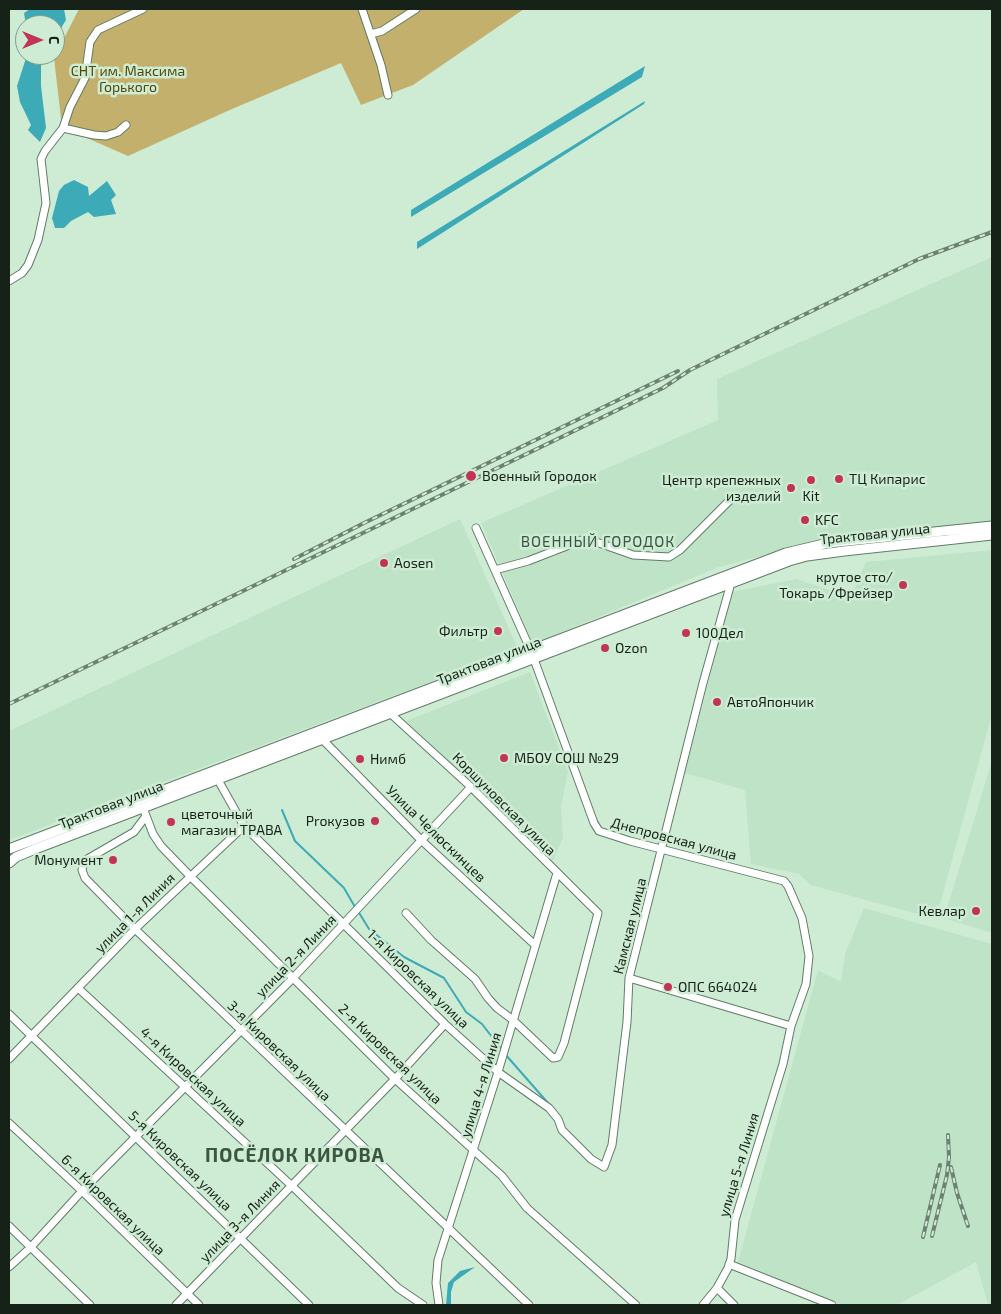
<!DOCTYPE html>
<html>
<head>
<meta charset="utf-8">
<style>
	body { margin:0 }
	#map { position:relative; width:1001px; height:1314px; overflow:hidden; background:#ceecd4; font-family:"Exo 2",sans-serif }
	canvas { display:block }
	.frame { position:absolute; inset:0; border:10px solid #162118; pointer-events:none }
	.north { position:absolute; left:15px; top:15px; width:50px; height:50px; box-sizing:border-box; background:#ceecd4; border:1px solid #849b89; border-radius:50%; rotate:90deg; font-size:14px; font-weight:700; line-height:20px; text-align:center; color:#162118 }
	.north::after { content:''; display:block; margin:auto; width:18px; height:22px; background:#c33353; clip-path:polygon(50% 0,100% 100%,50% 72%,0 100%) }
</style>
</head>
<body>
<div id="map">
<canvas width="1001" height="1314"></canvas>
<div class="frame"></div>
<div class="north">С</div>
</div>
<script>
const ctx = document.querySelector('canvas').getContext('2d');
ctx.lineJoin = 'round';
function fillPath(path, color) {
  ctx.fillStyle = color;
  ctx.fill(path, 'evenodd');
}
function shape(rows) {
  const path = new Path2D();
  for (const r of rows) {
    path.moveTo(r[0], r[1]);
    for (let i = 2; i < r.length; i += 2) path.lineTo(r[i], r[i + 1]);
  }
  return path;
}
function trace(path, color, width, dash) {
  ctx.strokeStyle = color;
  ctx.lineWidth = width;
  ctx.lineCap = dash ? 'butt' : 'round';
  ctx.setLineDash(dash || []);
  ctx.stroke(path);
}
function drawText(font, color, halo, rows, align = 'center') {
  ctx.font = font + ' "Exo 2",sans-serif';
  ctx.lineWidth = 5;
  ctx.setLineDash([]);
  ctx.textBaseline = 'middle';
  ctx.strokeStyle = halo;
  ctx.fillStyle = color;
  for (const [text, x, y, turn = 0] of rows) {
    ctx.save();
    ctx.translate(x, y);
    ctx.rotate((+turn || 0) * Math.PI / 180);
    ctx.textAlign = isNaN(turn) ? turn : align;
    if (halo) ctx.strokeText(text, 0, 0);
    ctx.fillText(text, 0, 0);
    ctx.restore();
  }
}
const built = shape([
	[992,257,992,522,794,545,776,552,719,567,533,644,481,523,718,420,717,379],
	[460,519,518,649,9,840,9,731],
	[992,550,992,714,940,904,921,915,811,885,799,874,751,864,745,790,685,773,732,592,796,579,851,597,866,562],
	[530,672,568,772,561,806,563,837,553,861,500,808,406,721],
	[992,761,992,933,944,918],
	[864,908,992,944,992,1305,988,1305,976,1262,897,1305,843,1305,738,1262,818,970,841,982,845,954]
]);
const green = shape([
	[79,9,524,9,413,85,361,105,341,63,232,109,128,156,62,127,54,58]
]);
const water = shape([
	[30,9,64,9,66,20,55,38,55,25,26,25,24,13],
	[27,55,45,55,41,66,41,86,46,128,40,142,28,130,31,125,20,102,17,86],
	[645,66,642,77,411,217,411,210],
	[645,101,644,104,417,249,417,242],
	[74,180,88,187,89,196,107,181,116,195,111,200,116,214,94,217,88,212,71,221,64,228,55,228,52,218,59,191,64,185],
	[475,1267,454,1282,451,1292,451,1305,446,1305,448,1283,460,1271]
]);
const stream = shape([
	[282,810,295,841,344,888,355,907],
	[358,911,369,929,404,957,444,978,466,1012,482,1024,502,1050],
	[505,1054,548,1103]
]);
const minor = shape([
	[362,9,381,65,388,95],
	[371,34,382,31,416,9],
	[63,128,94,135,106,136,118,132,126,125],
	[9,281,22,273,28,265,38,240,46,203,41,159,45,151,63,128,70,107,85,78,90,42,98,30,143,9],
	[476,528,531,651,594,823,599,831,630,841,784,881,788,886,802,918,809,956,806,984,791,1026,783,1064,735,1220,731,1259,728,1268,717,1288,703,1305],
	[495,570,528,561,582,540,599,543,633,555,669,557,680,550,733,497],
	[391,714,471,787,598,913,564,1043,558,1057,553,1058,513,1020,497,1008,488,998,475,979,431,940,406,913],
	[323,740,421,840,535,945],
	[145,813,153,834,161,846,190,876,395,1079,502,1176,527,1208,636,1305],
	[146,816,134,832,84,861,82,870,85,878,135,929,529,1305],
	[244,826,445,1024,498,1072,549,1108,558,1119,562,1130,591,1159,604,1167,612,1145,627,1022,629,978,703,683,731,583],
	[629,978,791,1026],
	[78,988,292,1186,398,1288,423,1305],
	[9,1014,309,1305],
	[9,1059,135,929,244,826,218,780],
	[9,1123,82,1191,199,1305],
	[9,1226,90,1305],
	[729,1264,832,1305],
	[9,1267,31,1247,82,1191,294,977,471,787],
	[717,1288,734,1305],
	[176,1305,395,1079,445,1024],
	[439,1305,436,1283,438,1260,498,1072,557,873]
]);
const major = shape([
	[9,849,786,553,828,543,992,526],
	[9,863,16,857,35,849,789,561,807,556,844,551,992,535]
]);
const rail = shape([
	[294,559,364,523,678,371],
	[9,704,663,388,690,370,919,259,992,232],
	[951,1167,957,1193,968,1226],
	[932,1236,947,1175,949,1157,948,1135],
	[923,1237,940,1165]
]);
const markers = [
	[471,476,6,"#c33353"],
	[839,479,5,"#c33353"],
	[811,480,5,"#c33353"],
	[791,488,5,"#c33353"],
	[805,520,5,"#c33353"],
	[384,563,5,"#c33353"],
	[903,585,5,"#c33353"],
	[498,631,5,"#c33353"],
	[686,633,5,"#c33353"],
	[605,648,5,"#c33353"],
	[717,702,5,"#c33353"],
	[504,758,5,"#c33353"],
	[360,759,5,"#c33353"],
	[375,821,5,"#c33353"],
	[171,822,5,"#c33353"],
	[113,860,5,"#c33353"],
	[976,911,5,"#c33353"],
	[668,987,5,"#c33353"]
];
const parkNames = [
	["СНТ им. Максима",128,71],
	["Горького",128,87]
];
const poiNames = [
	["Военный Городок",482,476],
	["ТЦ Кипарис",849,479],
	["Центр крепежных",781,480,"right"],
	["изделий",781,496,"right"],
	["Kit",811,496,"center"],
	["KFC",815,520],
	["Aosen",394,563],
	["крутое сто/",893,577,"right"],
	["Токарь /Фрейзер",893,593,"right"],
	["Фильтр",488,631,"right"],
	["100Дел",696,633],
	["Ozon",615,648],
	["АвтоЯпончик",727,702],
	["МБОУ СОШ №29",514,758],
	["Нимб",370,759],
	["цветочный",181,814],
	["магазин ТРАВА",181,830],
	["Proкузов",365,821,"right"],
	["Монумент",103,860,"right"],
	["Кевлар",966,911,"right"],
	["ОПС 664024",678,987]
];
const streetNames = [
	["Трактовая улица",875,534,-6],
	["Трактовая улица",489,661,-21],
	["Коршуновская улица",504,804,45],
	["Трактовая улица",111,805,-21],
	["Улица Челюскинцев",436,834,44],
	["Днепровская улица",674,839,15],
	["улица 1-я Линия",135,913,-45],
	["Камская улица",630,926,-76],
	["улица 2-я Линия",296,956,-46],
	["1-я Кировская улица",418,979,44],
	["3-я Кировская улица",279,1051,44],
	["2-я Кировская улица",390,1054,44],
	["4-я Кировская улица",193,1077,43],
	["улица 4-я Линия",481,1085,-73],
	["5-я Кировская улица",180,1161,44],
	["улица 5-я Линия",739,1165,-73],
	["6-я Кировская улица",113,1205,44],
	["улица 3-я Линия",240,1221,-46]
];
const neighbourhoodNames = [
	["ВОЕННЫЙ ГОРОДОК",598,542]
];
const districtNames = [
	["ПОСЁЛОК КИРОВА",295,1156]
];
fillPath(built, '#bfe3c6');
fillPath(green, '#c2b06c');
fillPath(water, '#3daab7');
trace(stream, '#3daab7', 2);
trace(minor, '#617c67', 9);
trace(major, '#617c67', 11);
trace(minor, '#fff', 7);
trace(major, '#fff', 9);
trace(rail, '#6d8171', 4);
trace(rail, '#ceecd4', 2, [5.5]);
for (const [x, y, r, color] of markers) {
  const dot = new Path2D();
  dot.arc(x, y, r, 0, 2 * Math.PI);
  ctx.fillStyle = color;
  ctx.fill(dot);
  trace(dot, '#ceecd4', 2);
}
drawText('14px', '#544609', '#ceecd4', parkNames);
drawText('14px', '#162118', '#ceecd4', poiNames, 'left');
drawText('14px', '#162118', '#ceecd4', streetNames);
ctx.letterSpacing = '1px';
drawText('15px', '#3b5541', '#ceecd4', neighbourhoodNames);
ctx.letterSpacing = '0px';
ctx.letterSpacing = '1px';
drawText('bold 19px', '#3b5541', '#ceecd4', districtNames);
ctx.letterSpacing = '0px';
</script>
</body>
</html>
